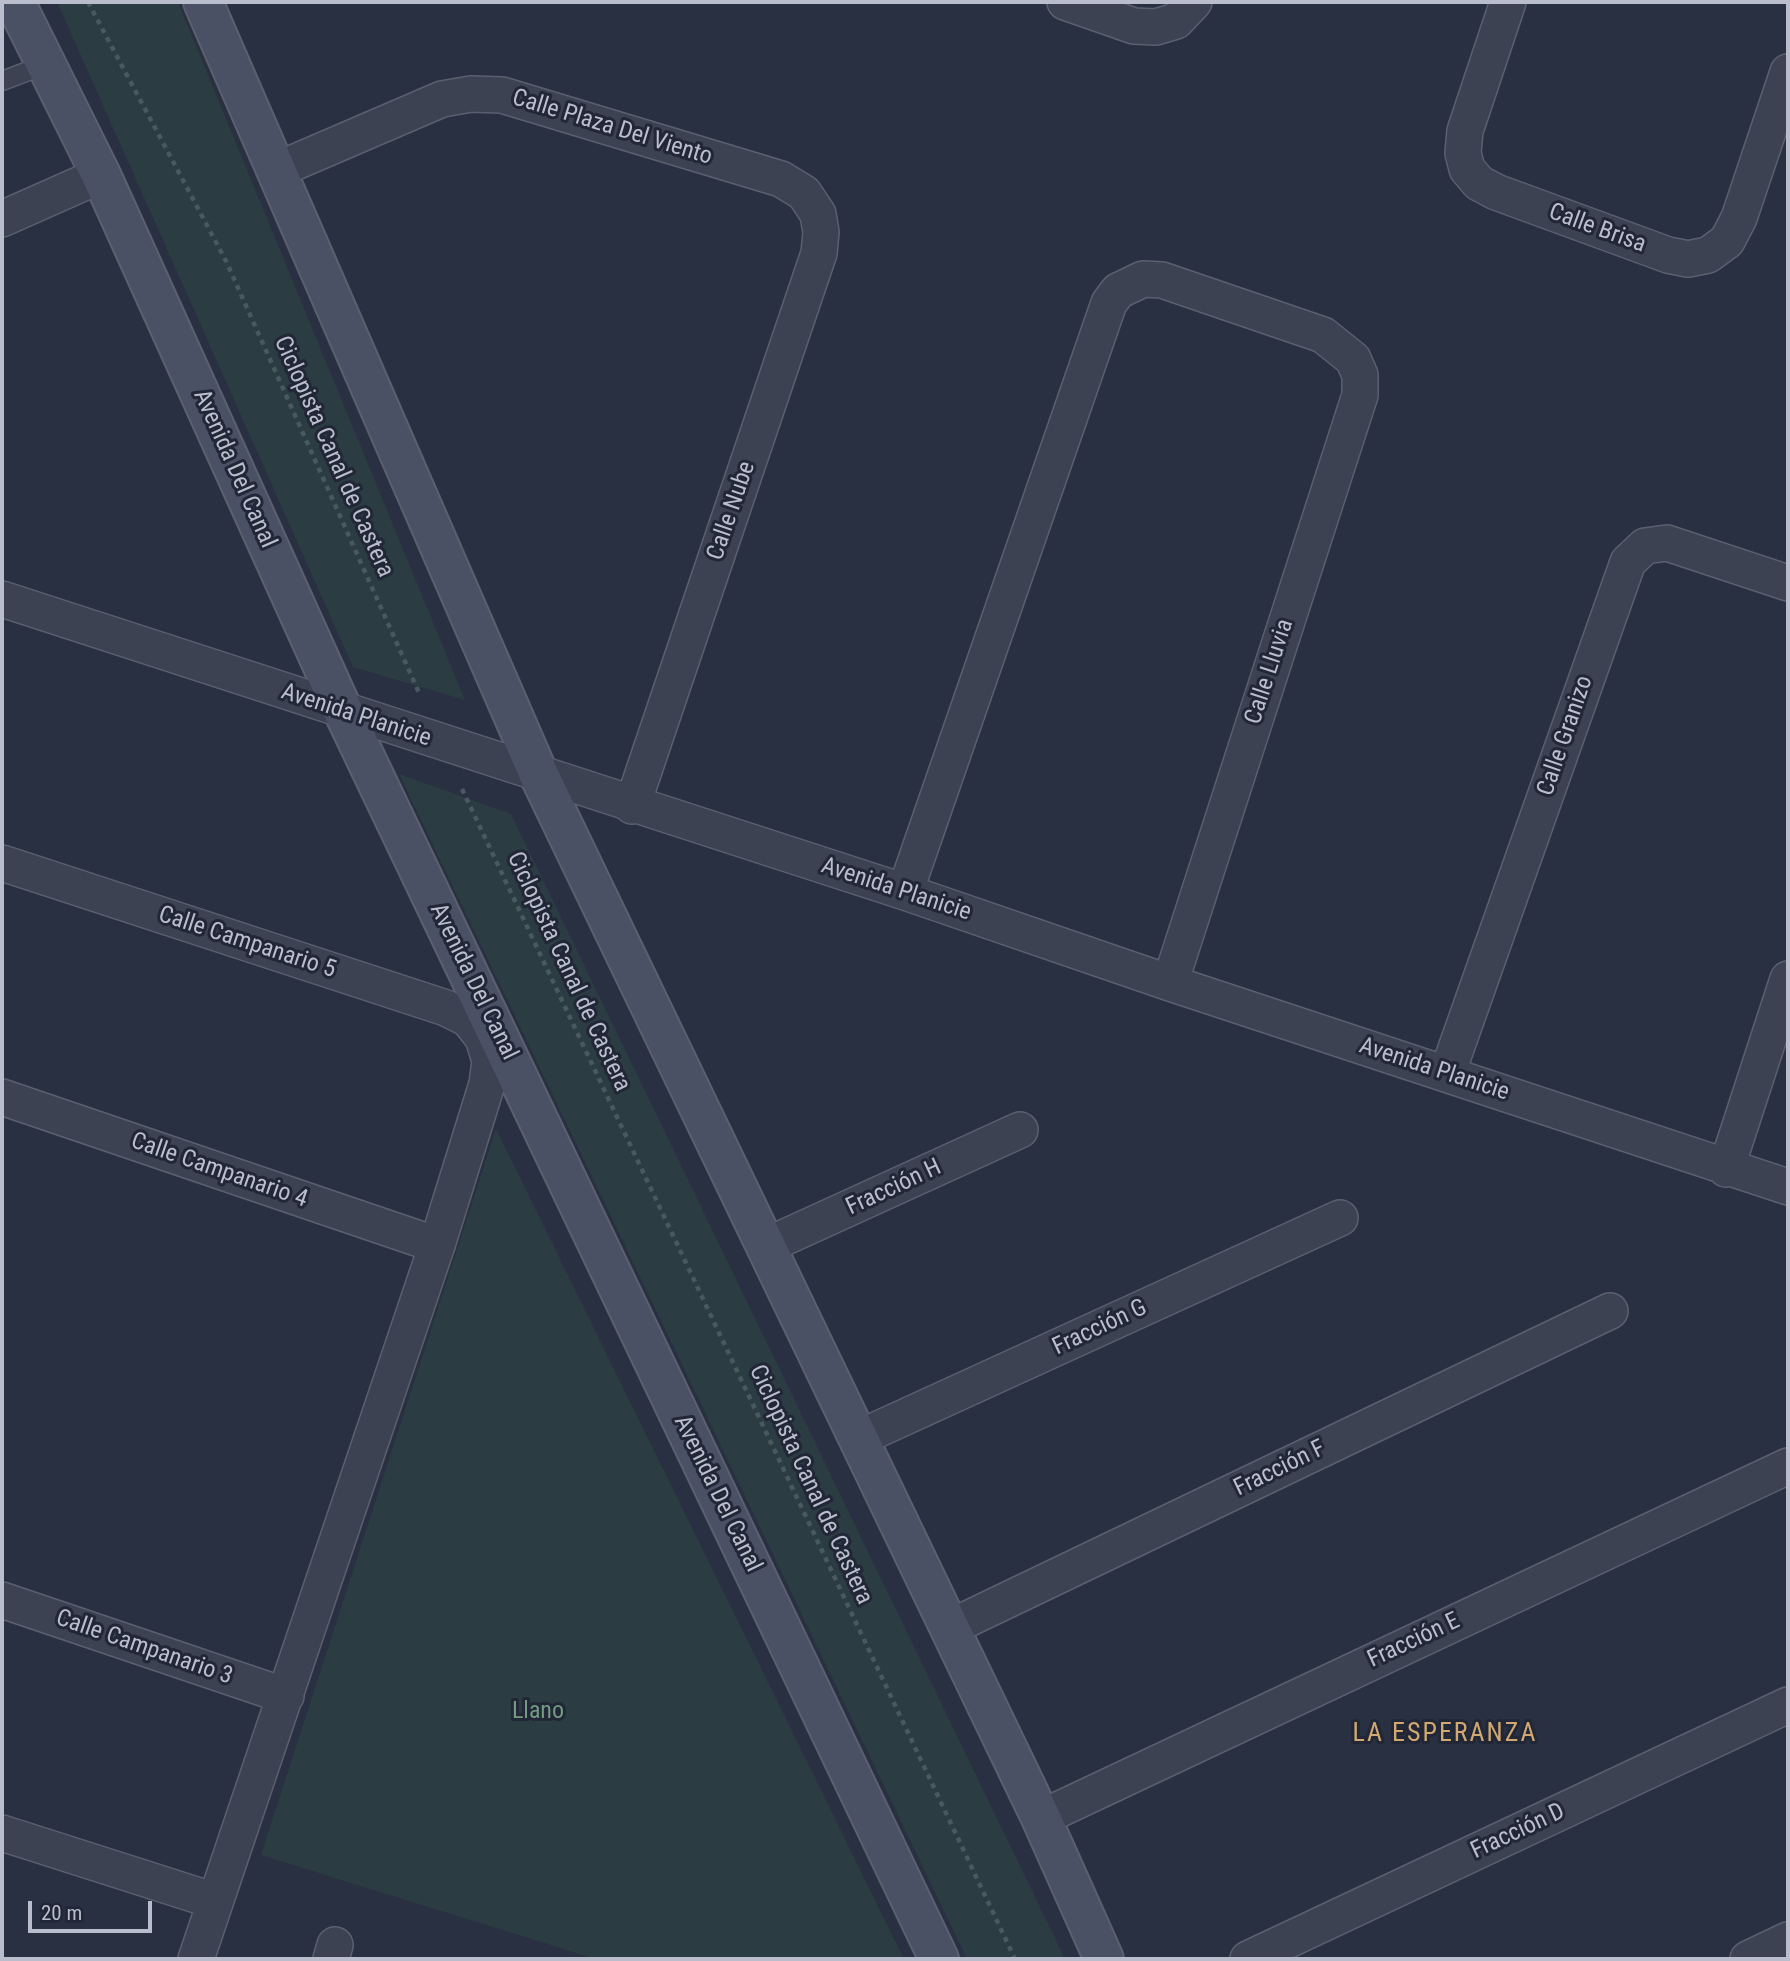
<!DOCTYPE html>
<html>
<head>
<meta charset="utf-8">
<style>
	body { margin:0 }
	#map { position:relative; width:1790px; height:1961px; overflow:hidden; background:#293042; font-family:"Roboto Condensed",sans-serif }
	canvas { display:block }
	.frame { position:absolute; inset:0; border:4px solid #babecc; pointer-events:none }
	.scale { position:absolute; left:28px; top:1901px; width:124px; height:32px; box-sizing:border-box; border:4px solid #babecc; border-top:0; padding-left:9px; font-size:21px; line-height:24px; white-space:nowrap; color:#babecc; -webkit-text-stroke:5px #212737; paint-order:stroke }
</style>
</head>
<body>
<div id="map">
<canvas width="1790" height="1961"></canvas>
<div class="frame"></div>
<div class="scale">20 m</div>
</div>
<script>
const ctx = document.querySelector('canvas').getContext('2d');
ctx.lineJoin = 'round';
function fillPath(path, color) {
  ctx.fillStyle = color;
  ctx.fill(path, 'evenodd');
}
function shape(rows) {
  const path = new Path2D();
  for (const r of rows) {
    path.moveTo(r[0], r[1]);
    for (let i = 2; i < r.length; i += 2) path.lineTo(r[i], r[i + 1]);
  }
  return path;
}
function trace(path, color, width, dash) {
  ctx.strokeStyle = color;
  ctx.lineWidth = width;
  ctx.lineCap = dash ? 'butt' : 'round';
  ctx.setLineDash(dash || []);
  ctx.stroke(path);
}
function drawText(font, color, halo, rows, align = 'center') {
  ctx.font = font + ' "Roboto Condensed",sans-serif';
  ctx.lineWidth = 6;
  ctx.setLineDash([]);
  ctx.textBaseline = 'middle';
  ctx.strokeStyle = halo;
  ctx.fillStyle = color;
  for (const [text, x, y, turn = 0] of rows) {
    ctx.save();
    ctx.translate(x, y);
    ctx.rotate((+turn || 0) * Math.PI / 180);
    ctx.textAlign = isNaN(turn) ? turn : align;
    if (halo) ctx.strokeText(text, 0, 0);
    ctx.fillText(text, 0, 0);
    ctx.restore();
  }
}
const green = shape([
	[57,2,178,2,465,700,353,667],
	[399,774,511,814,1065,1959,967,1959],
	[496,1129,904,1959,596,1959,261,1855]
]);
const path = shape([
	[88,2,226,261,420,695],
	[462,789,1015,1959]
]);
const service = shape([
	[2,81,44,65]
]);
const minor = shape([
	[1065,2,1134,26,1156,27,1176,21,1194,2],
	[1508,2,1465,131,1463,153,1467,169,1479,183,1496,192,1668,255,1688,259,1708,255,1727,241,1739,218,1788,72],
	[277,170,442,99,471,94,502,95,781,179,804,193,818,214,821,232,819,253,632,806],
	[2,219,101,175],
	[2,599,905,892,1170,983,1788,1187],
	[2,863,446,1008,468,1019,483,1038,490,1061,487,1084,437,1245,196,1959],
	[905,892,1109,303,1118,291,1143,279,1162,280,1323,335,1353,359,1360,375,1360,395,1170,983],
	[1447,1074,1628,562,1645,546,1667,543,1788,583],
	[2,1097,437,1245],
	[1726,1169,1788,979],
	[768,1245,1020,1130],
	[859,1438,1340,1218],
	[2,1600,286,1696],
	[949,1628,1610,1311],
	[1041,1818,1788,1466],
	[2,1833,215,1901],
	[331,1959,335,1945],
	[1248,1959,1788,1705],
	[1748,1959,1788,1940]
]);
const secondary = shape([
	[15,2,101,175,344,713,939,1959],
	[203,2,539,775,1041,1818,1104,1959]
]);
const streetNames = [
	["Calle Plaza Del Viento",612,128,17],
	["Calle Brisa",1597,229,20],
	["Ciclopista Canal de Castera",333,457,66],
	["Avenida Del Canal",234,469,66],
	["Calle Nube",732,511,-71],
	["Calle Lluvia",1270,672,-72],
	["Avenida Planicie",356,716,18],
	["Calle Granizo",1566,736,-71],
	["Avenida Planicie",896,890,18],
	["Calle Campanario 5",247,943,18],
	["Ciclopista Canal de Castera",568,972,65],
	["Avenida Del Canal",473,982,64],
	["Avenida Planicie",1434,1070,18],
	["Calle Campanario 4",219,1171,19],
	["Fracción H",894,1188,-25],
	["Fracción G",1100,1328,-25],
	["Fracción F",1280,1469,-26],
	["Ciclopista Canal de Castera",810,1485,65],
	["Avenida Del Canal",717,1494,64],
	["Fracción E",1414,1641,-25],
	["Calle Campanario 3",144,1648,19],
	["Fracción D",1518,1832,-25]
];
const parkNames = [
	["Llano",538,1712]
];
const neighbourhoodNames = [
	["LA ESPERANZA",1445,1734]
];
fillPath(green, '#2b3c43');
trace(service, '#5b606f', 21);
trace(minor, '#5b606f', 38);
trace(secondary, '#5b606f', 42);
trace(path, '#495960', 4.5, [5, 5]);
trace(service, '#3d4252', 18);
trace(minor, '#3d4252', 35);
trace(secondary, '#4b5165', 38);
drawText('24px', '#babecc', '#212737', streetNames);
drawText('24px', '#739b82', '#212737', parkNames);
ctx.letterSpacing = '2px';
drawText('26px', '#d1a970', '#212737', neighbourhoodNames);
ctx.letterSpacing = '0px';
</script>
</body>
</html>
